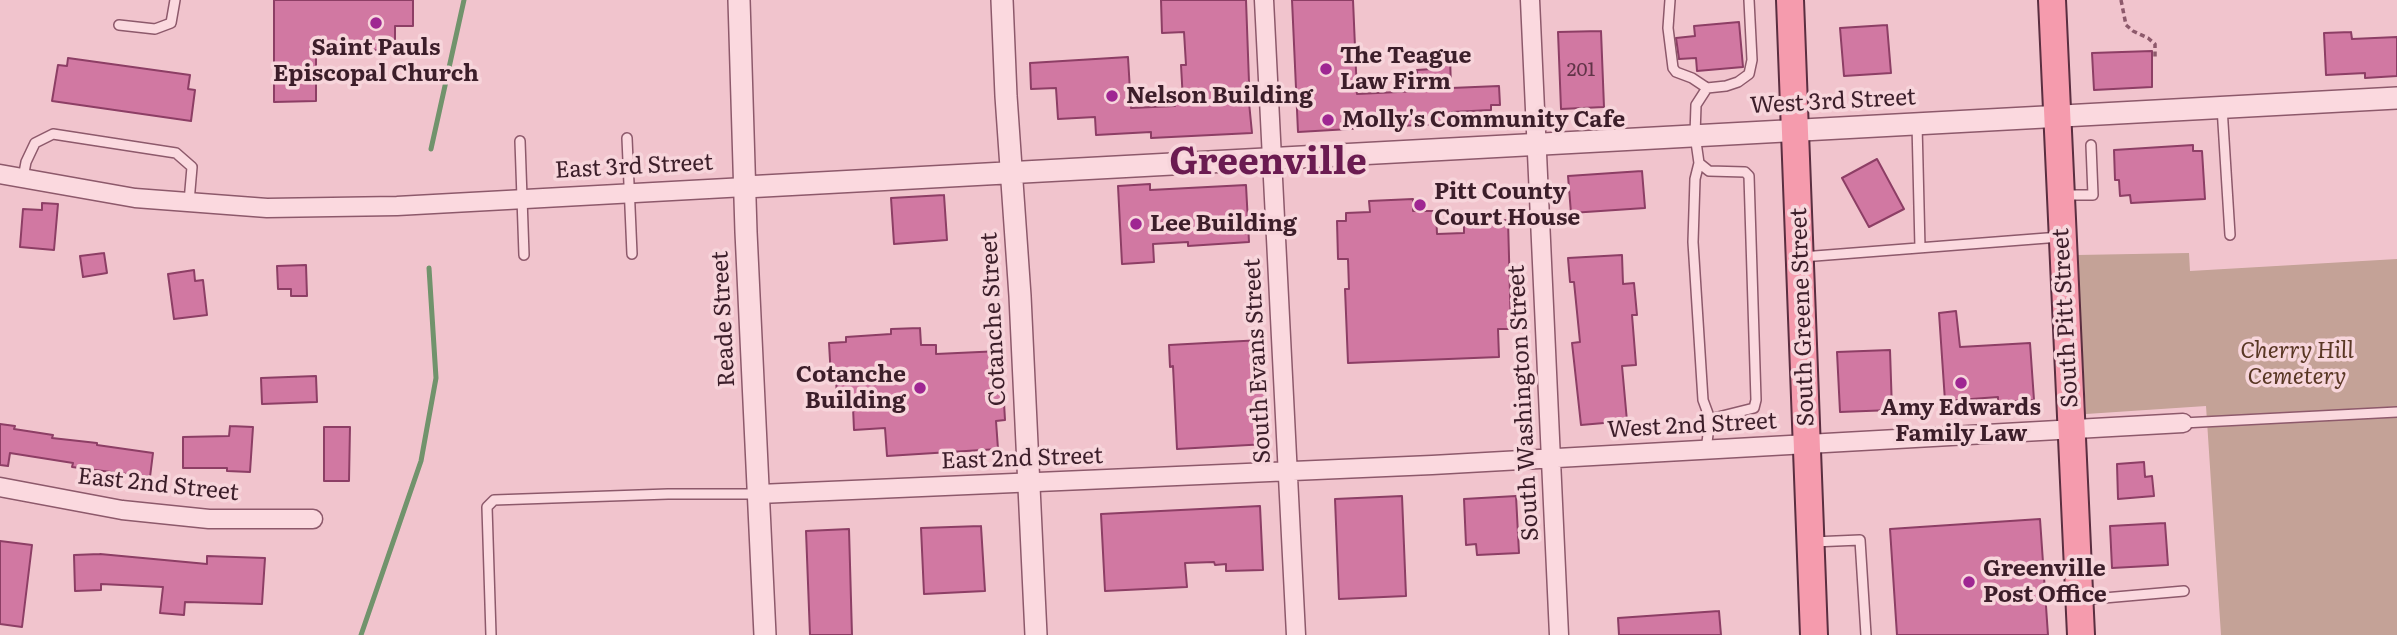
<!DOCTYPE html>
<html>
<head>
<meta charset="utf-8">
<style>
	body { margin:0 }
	canvas { display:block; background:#f1c4cd }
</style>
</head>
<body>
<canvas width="2397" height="635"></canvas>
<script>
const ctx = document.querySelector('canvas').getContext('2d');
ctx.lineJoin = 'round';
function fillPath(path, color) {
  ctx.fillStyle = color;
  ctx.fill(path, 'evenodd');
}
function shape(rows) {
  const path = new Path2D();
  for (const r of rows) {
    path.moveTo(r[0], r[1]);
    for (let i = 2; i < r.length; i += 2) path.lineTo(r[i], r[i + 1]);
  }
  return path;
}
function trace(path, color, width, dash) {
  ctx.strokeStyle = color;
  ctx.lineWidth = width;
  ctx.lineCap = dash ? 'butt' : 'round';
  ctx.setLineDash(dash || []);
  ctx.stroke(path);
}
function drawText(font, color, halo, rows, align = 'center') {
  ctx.font = font + ' Literata,serif';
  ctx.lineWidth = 7;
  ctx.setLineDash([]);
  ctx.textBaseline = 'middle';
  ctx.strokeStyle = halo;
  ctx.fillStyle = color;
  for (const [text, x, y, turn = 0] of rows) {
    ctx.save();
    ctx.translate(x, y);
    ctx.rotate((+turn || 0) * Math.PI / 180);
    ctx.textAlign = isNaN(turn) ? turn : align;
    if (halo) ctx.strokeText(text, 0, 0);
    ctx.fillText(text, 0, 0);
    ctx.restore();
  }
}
const cemetery = shape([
	[2189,253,2190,271,2397,259,2397,635,2221,635,2206,406,2086,414,2077,255]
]);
const stream = shape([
	[431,149,464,0],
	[361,635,421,461,436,378,429,268]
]);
const building = shape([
	[274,0,413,0,413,26,395,26,395,50,316,51,316,101,274,102,274,0],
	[1161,0,1246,0,1249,82,1247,82,1252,133,1151,138,1151,132,1096,135,1095,117,1058,119,1056,88,1031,89,1030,63,1128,57,1131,108,1175,106,1175,102,1183,101,1181,65,1186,65,1184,32,1162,33,1161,0],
	[1292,0,1353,0,1357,94,1418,91,1417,70,1432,69,1431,57,1450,56,1451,88,1499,86,1500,105,1491,105,1491,110,1452,112,1453,123,1298,132,1292,0],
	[1739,22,1743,67,1697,71,1696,58,1679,59,1676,38,1695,36,1694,26,1739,22],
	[1887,25,1891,73,1844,76,1840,28,1887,25],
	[1601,31,1604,107,1561,109,1558,32,1601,31],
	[2351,32,2352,39,2397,37,2397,76,2365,78,2365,73,2326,75,2324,33,2351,32],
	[2152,51,2152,87,2094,90,2092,53,2152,51],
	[68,58,190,75,188,89,195,90,191,121,52,101,58,65,67,66,68,58],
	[2193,145,2193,151,2202,151,2205,199,2131,203,2130,195,2120,196,2119,180,2115,180,2114,150,2193,145],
	[1877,159,1904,209,1869,227,1842,178,1877,159],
	[1642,171,1645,208,1571,213,1568,176,1642,171],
	[1150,184,1150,190,1246,185,1249,242,1188,246,1188,242,1153,244,1154,262,1122,264,1118,186,1150,184],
	[944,195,947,240,894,244,891,198,944,195],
	[1413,199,1413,211,1436,211,1437,234,1464,233,1464,222,1508,220,1511,329,1498,329,1499,357,1348,363,1345,289,1349,289,1348,259,1338,259,1337,221,1346,221,1346,213,1370,212,1369,201,1413,199],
	[42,203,58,204,54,250,20,247,23,209,42,210,42,203],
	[104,253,107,273,83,277,80,256,104,253],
	[1622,255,1623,284,1634,283,1637,315,1632,315,1636,365,1622,366,1627,421,1581,425,1572,343,1580,342,1574,282,1570,282,1568,258,1622,255],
	[306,265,307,296,291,296,291,289,278,289,277,266,306,265],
	[194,270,195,281,203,280,207,315,174,319,168,274,194,270],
	[1956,311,1960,347,2030,343,2034,400,1998,402,1998,397,1945,401,1939,313,1956,311],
	[920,328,921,345,936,345,936,354,1001,351,1005,420,996,421,998,449,887,456,885,428,854,430,853,407,841,408,841,398,837,399,836,377,831,378,829,343,846,342,846,337,891,334,891,329,920,328],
	[1262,340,1267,444,1177,449,1173,366,1170,367,1169,345,1262,340],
	[1890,350,1892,410,1840,412,1837,352,1890,350],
	[316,376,317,402,262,404,261,378,316,376],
	[0,424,15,426,14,429,53,435,52,438,97,443,97,445,153,453,150,477,72,467,73,463,10,453,8,466,0,465,0,424],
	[230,426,253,427,250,472,227,471,227,468,183,468,183,437,229,436,230,426],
	[324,427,350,427,349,481,324,481,324,427],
	[2144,462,2145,477,2152,476,2154,496,2118,499,2117,464,2144,462],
	[1402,496,1406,596,1339,599,1335,499,1402,496],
	[1516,496,1519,553,1477,555,1476,544,1466,545,1464,499,1516,496],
	[1260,506,1263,570,1226,571,1226,564,1215,565,1214,562,1185,563,1187,587,1105,591,1101,514,1260,506],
	[2040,519,2048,635,1897,635,1890,529,2040,519],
	[2165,523,2168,565,2112,568,2110,526,2165,523],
	[981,526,985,591,924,594,921,528,981,526],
	[849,529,852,635,810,635,806,531,849,529],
	[0,541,32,545,22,627,0,624,0,541],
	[100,554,207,564,207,556,265,558,262,604,185,602,184,615,160,613,163,587,101,584,101,590,75,591,74,555,100,554],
	[1719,611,1721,635,1619,635,1618,618,1719,611]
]);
const path = shape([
	[2121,0,2126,25,2133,31,2148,38,2155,44,2155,59]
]);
const service = shape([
	[1670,0,1668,28,1673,68,1676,72,1692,78,1707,88],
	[119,25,155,29,171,23,175,0],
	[2222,107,2230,235],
	[1917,124,1920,248],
	[627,138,632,254],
	[520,141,524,255],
	[1699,163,1709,171,1745,172,1749,176,1756,400,1754,408,1710,419,1706,450],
	[23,178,26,162,35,143,53,134,176,153,192,167,189,202],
	[2065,195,2093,195,2091,145],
	[1802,257,2060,237],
	[1710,419,1703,400,1693,242,1695,179,1699,163,1695,135,1696,105,1707,88,1726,86,1738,82,1749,74,1752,60,1749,0],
	[2183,423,2397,412],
	[1813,542,1860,540,1866,635],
	[2081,600,2184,591],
	[491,635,487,507,494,500,668,494,759,494]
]);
const minor = shape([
	[1264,0,1296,635],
	[1530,0,1559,635],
	[0,174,135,198,267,208,397,206,745,187],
	[0,487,122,510,209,519,313,519],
	[759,494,1432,465,2183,423]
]);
const tertiary = shape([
	[739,0,746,232,765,635],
	[1002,0,1006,96,1020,296,1036,635],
	[745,187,2397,98]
]);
const primary = shape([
	[1790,0,1814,635],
	[2052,0,2081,635]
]);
const markers = [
	[376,23,7,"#9f2692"],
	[1326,69,7,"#9f2692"],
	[1112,96,7,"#9f2692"],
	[1328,120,7,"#9f2692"],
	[1420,205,7,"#9f2692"],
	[1136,224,7,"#9f2692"],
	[1961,383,7,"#9f2692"],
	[920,388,7,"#9f2692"],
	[1969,582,7,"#9f2692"]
];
const numberNames = [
	["201",1581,70]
];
const poiNames = [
	["Saint Pauls",376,48,"center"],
	["Episcopal Church",376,74,"center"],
	["The Teague",1340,56],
	["Law Firm",1340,82],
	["Nelson Building",1126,96],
	["Molly's Community Cafe",1342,120],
	["Pitt County",1434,192],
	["Court House",1434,218],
	["Lee Building",1150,224],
	["Cotanche",906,375,"right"],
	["Building",906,401,"right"],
	["Amy Edwards",1961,408,"center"],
	["Family Law",1961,434,"center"],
	["Greenville",1983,569],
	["Post Office",1983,595]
];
const streetNames = [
	["West 3rd Street",1833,102,-3],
	["East 3rd Street",634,167,-3],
	["South Greene Street",1803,317,-92],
	["South Pitt Street",2066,318,-93],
	["Reade Street",724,319,-93],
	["Cotanche Street",994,319,-93],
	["South Evans Street",1258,361,-93],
	["South Washington Street",1524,403,-93],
	["West 2nd Street",1692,426,-3],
	["East 2nd Street",1022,459,-2],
	["East 2nd Street",158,485,6]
];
const parkNames = [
	["Cherry Hill",2297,351],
	["Cemetery",2297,377]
];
const townNames = [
	["Greenville",1268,163]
];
fillPath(cemetery, '#c4a297');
trace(stream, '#71936c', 5);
fillPath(building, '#d178a2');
trace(building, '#8d3e65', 2);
trace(service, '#8d596b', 12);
trace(minor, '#8d596b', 21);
trace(tertiary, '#8d596b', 24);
trace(primary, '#5a2e40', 30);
trace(path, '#8d596b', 3.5, [5, 3.5]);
trace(service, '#fbd9df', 9);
trace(minor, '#fbd9df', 18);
trace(tertiary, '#fbd9df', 21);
trace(primary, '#f59bad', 26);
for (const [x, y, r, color] of markers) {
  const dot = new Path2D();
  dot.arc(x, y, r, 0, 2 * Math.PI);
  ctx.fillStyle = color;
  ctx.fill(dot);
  trace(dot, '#f7d5db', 2.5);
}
drawText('19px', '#613448', null, numberNames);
drawText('bold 23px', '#3c1e2a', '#f7d5db', poiNames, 'left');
drawText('23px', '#3c1e2a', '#f7d5db', streetNames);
drawText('italic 23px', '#593724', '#f7d5db', parkNames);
drawText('bold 37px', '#6b1b51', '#f7d5db', townNames);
</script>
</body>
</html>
